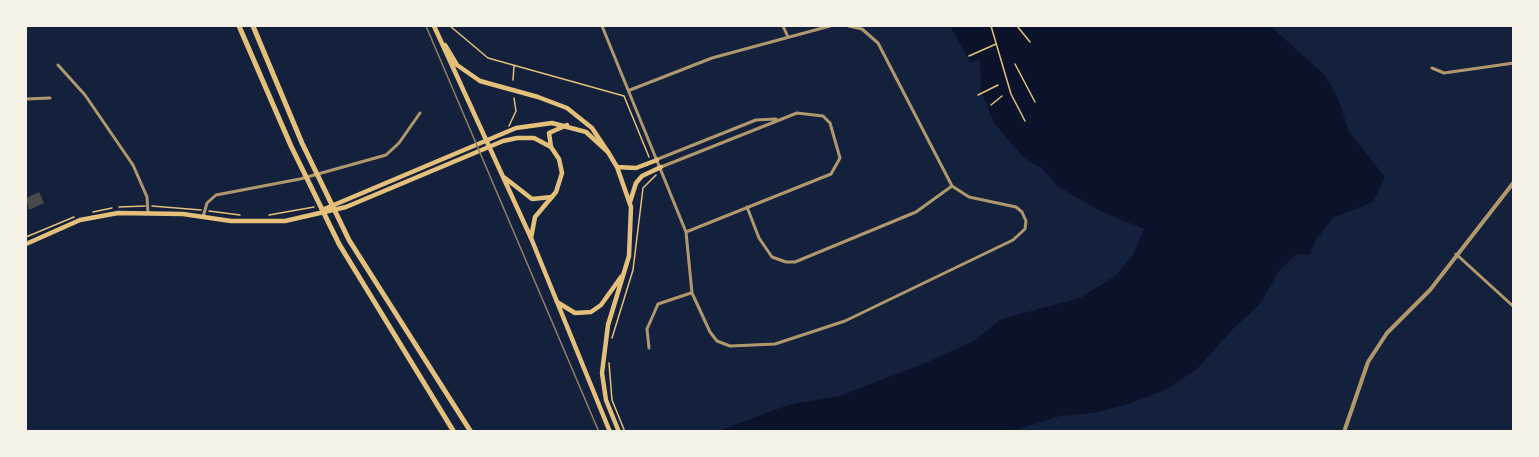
<!DOCTYPE html>
<html>
<head>
<meta charset="utf-8">
<style>
	body { margin:0 }
	#map { position:relative; width:1539px; height:457px; overflow:hidden; background:#14213d; font-family:Figtree,sans-serif }
	canvas { display:block }
	.frame { position:absolute; inset:0; border:27px solid #f6f1e7; pointer-events:none }
</style>
</head>
<body>
<div id="map">
<canvas width="1539" height="457"></canvas>
<div class="frame"></div>
</div>
<script>
const ctx = document.querySelector('canvas').getContext('2d');
ctx.lineJoin = 'round';
function fillPath(path, color) {
  ctx.fillStyle = color;
  ctx.fill(path, 'evenodd');
}
function shape(rows) {
  const path = new Path2D();
  for (const r of rows) {
    path.moveTo(r[0], r[1]);
    for (let i = 2; i < r.length; i += 2) path.lineTo(r[i], r[i + 1]);
  }
  return path;
}
function trace(path, color, width, dash) {
  ctx.strokeStyle = color;
  ctx.lineWidth = width;
  ctx.lineCap = dash ? 'butt' : 'round';
  ctx.setLineDash(dash || []);
  ctx.stroke(path);
}
const water = shape([
	[950,26,1270,26,1324,74,1338,98,1349,131,1385,177,1373,202,1333,218,1315,241,1310,255,1296,254,1279,271,1260,304,1232,330,1197,369,1167,389,1129,404,1093,413,1060,416,1019,429,998,431,716,432,788,405,839,396,923,364,973,341,1001,319,1080,298,1116,275,1133,255,1144,229,1100,211,1057,186,1043,169,1024,158,994,123,981,91,980,59,971,63]
]);
const building = shape([
	[39,192,44,203,29,210,26,198]
]);
const path = shape([
	[450,26,488,58,624,96,649,157],
	[991,26,1011,94,1025,121],
	[1017,26,1030,42],
	[969,56,996,44],
	[1015,64,1035,102],
	[513,80,514,66],
	[978,95,998,85],
	[991,105,1002,96],
	[509,126,516,111,514,98],
	[152,206,201,210],
	[119,207,145,206],
	[209,211,240,215],
	[93,212,112,208],
	[269,215,314,207],
	[26,237,74,217],
	[612,338,633,270,643,188,656,175],
	[609,363,612,400,625,432]
]);
const minor = shape([
	[602,26,686,232,692,293,710,332,717,341,730,346,775,344,845,321,1013,240,1025,229,1026,221,1022,212,1016,207,969,197,952,186,878,43,862,29,849,26],
	[783,26,788,37],
	[58,65,85,95,133,165,147,197,148,213],
	[1432,68,1444,73,1514,63],
	[630,90,712,58,830,26],
	[26,99,50,98],
	[658,159,756,120,776,119],
	[661,167,797,113,823,116,830,123,840,158,831,174,686,232],
	[747,207,759,238,772,257,786,262,795,262,916,212,952,186],
	[203,217,207,203,216,195,300,179,386,155,399,143,420,113],
	[1456,254,1514,307],
	[649,348,647,329,658,304,691,293]
]);
const tertiary = shape([
	[1344,432,1368,362,1387,333,1430,290,1514,182]
]);
const primary = shape([
	[617,167,636,168,657,160],
	[630,202,636,183,642,176,661,167],
	[322,210,516,128,552,123,586,132,608,152,617,167,631,207,629,256,608,325,602,373,606,400,619,432],
	[26,244,80,220,118,213,183,214,231,221,285,221,346,207,503,141,517,138,534,138,551,147,559,159,562,173,556,192,535,217,531,238,610,432],
	[557,302,575,313,591,312,601,305,621,277]
]);
const trunk = shape([
	[434,26,531,238],
	[445,45,457,65,480,81,538,97,567,108,592,128,608,152],
	[551,147,549,133,567,125],
	[505,178,532,199,552,197]
]);
const motorway = shape([
	[239,26,291,146,339,244,454,432],
	[253,26,302,143,349,240,471,432]
]);
const rail = shape([
	[426,26,599,432]
]);
fillPath(water, '#0b132b');
fillPath(building, '#48494c');
trace(path, '#e5c07b', 1.5);
trace(minor, '#b1986c', 3);
trace(tertiary, '#b1986c', 4);
trace(primary, '#e5c07b', 4.5);
trace(trunk, '#e5c07b', 4.5);
trace(motorway, '#e5c07b', 5);
trace(rail, '#918062', 1.5);
</script>
</body>
</html>
